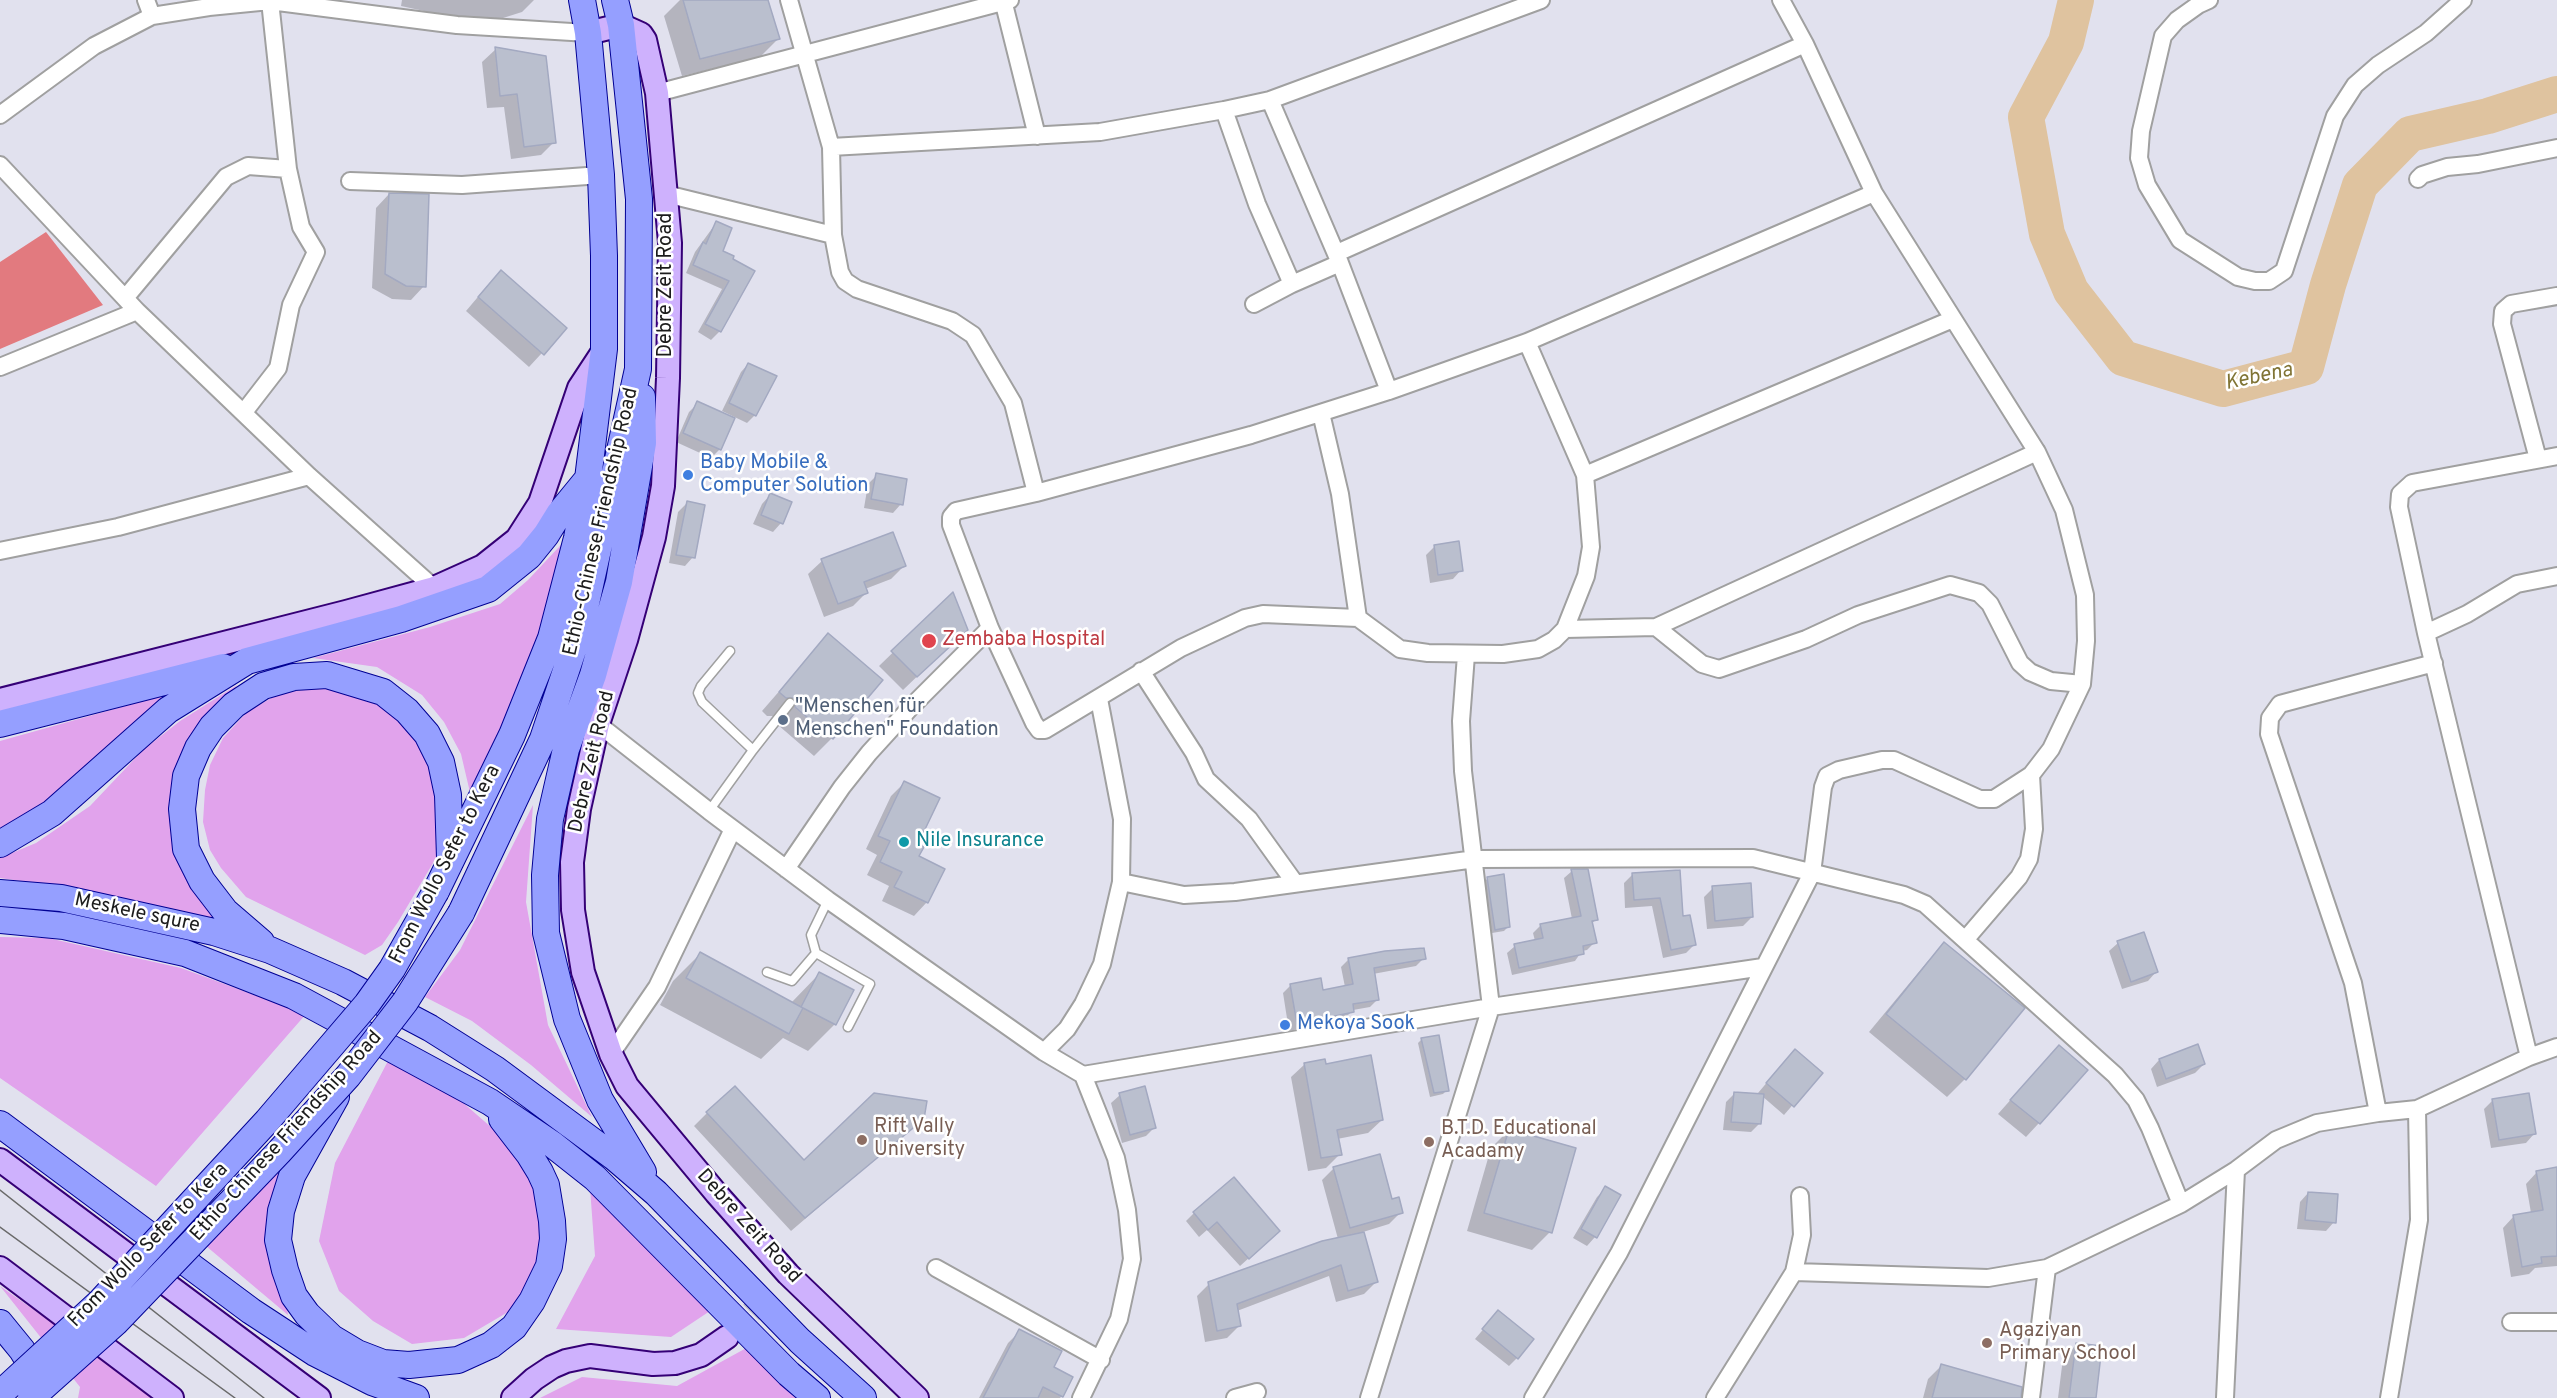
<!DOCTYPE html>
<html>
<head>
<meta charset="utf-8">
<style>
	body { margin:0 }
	canvas { display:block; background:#e1e1ee }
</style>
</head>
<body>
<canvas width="2557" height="1398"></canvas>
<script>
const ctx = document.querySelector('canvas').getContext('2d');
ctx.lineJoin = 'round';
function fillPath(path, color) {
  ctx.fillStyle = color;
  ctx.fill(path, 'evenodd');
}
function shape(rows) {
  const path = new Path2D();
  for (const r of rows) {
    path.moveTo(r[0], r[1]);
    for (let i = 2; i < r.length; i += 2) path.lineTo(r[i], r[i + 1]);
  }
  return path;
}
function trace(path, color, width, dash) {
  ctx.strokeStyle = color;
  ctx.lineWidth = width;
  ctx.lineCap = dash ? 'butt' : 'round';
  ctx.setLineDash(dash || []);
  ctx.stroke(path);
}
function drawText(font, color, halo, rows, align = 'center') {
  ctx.font = font + ' Overpass,sans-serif';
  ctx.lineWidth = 5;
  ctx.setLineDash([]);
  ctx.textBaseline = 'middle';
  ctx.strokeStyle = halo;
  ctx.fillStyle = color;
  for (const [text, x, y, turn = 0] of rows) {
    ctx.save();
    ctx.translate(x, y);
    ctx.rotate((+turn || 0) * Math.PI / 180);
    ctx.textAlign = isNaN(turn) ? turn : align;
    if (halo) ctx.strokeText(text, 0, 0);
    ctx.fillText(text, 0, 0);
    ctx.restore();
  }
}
const grass = shape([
	[573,532,557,594,472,801,461,754,444,722,422,695,377,667,313,658,430,627,500,604,528,580],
	[237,685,202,730,176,786,222,920,88,891,0,878,0,858,36,843,90,806,143,750,180,721],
	[317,688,356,693,383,703,429,743,445,791,439,853,398,922,382,945,365,955,246,897,221,868,210,850,203,822,205,790,210,765,223,738,247,712,280,693],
	[186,689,46,805,0,828,0,741],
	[533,805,526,902,548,1025,592,1117,531,1065,472,1021,425,997,460,950],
	[0,937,48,938,181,968,306,1014,156,1186,0,1078],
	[390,1057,460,1100,516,1149,542,1195,545,1250,513,1309,464,1338,412,1344,373,1321,339,1291,319,1241,335,1163],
	[292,1159,276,1234,288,1315,206,1246],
	[589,1174,716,1307,671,1337,556,1329,595,1256],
	[0,1286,105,1360,153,1398,78,1398,80,1387],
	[750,1346,810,1398,540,1398,582,1377,677,1386]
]);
const pitch = shape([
	[46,232,103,305,0,349,0,262]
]);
const shadow = shape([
	[402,0,534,0,522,12,484,24,401,6],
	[680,0,766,0,778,39,760,57,682,76,664,16],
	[496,49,554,142,541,155,511,159,504,107,487,108,482,62],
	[389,194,424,286,411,300,392,299,372,288,376,208],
	[716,223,721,252,753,272,719,332,711,340,698,332,722,289,686,273,695,252],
	[488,285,565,328,529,367,466,311],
	[748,364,755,415,747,423,722,411,741,372],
	[698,403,720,449,711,458,676,442,689,412],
	[877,475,901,504,893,513,864,508,868,484],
	[770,495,781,523,773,532,753,524,762,504],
	[687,503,693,557,685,566,669,563,678,512],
	[1435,546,1461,570,1453,579,1430,583,1426,555],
	[822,561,904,566,891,579,865,589,867,592,853,606,824,617,808,574],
	[952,595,952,643,903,690,879,666],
	[828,635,832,738,814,756,778,725,777,716,767,716,762,711],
	[905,782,927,902,914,916,882,901,889,886,867,875,877,855,866,849,891,796],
	[1572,871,1597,919,1591,924,1595,942,1587,950,1582,951,1575,961,1512,975,1507,953,1515,946,1535,941,1533,933,1541,925,1572,919,1564,878],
	[1678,871,1681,918,1695,944,1686,953,1663,958,1652,906,1625,908,1624,883,1633,874],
	[1503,876,1508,927,1504,931,1492,933,1483,883,1487,879],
	[1713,888,1752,917,1743,926,1707,929,1704,897],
	[2118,943,2156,972,2148,981,2122,989,2109,951],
	[1945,944,1965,1079,1947,1097,1869,1032,1927,962],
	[700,954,791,1003,819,974,835,1024,808,1051,783,1038,761,1059,660,1005,673,981],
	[1424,958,1416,966,1373,974,1378,999,1370,1007,1353,1010,1344,1019,1289,1031,1283,993,1291,985,1321,992,1345,987,1341,967,1349,959],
	[1422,1039,1447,1090,1443,1094,1430,1097,1418,1043],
	[1786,1060,1820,1073,1784,1115,1762,1096,1760,1123,1751,1132,1723,1130,1726,1102,1735,1093,1762,1096,1758,1093],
	[2159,1060,2204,1064,2195,1073,2157,1087,2151,1069],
	[2045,1061,2039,1123,2026,1137,1998,1114],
	[1305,1064,1324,1066,1382,1120,1368,1133,1337,1139,1340,1154,1326,1168,1308,1171,1291,1077],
	[1120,1095,1154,1128,1146,1136,1122,1143,1111,1103],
	[2493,1100,2534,1134,2526,1143,2491,1148,2484,1109],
	[707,1113,804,1162,923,1118,791,1231,694,1126],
	[1509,1130,1550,1232,1532,1250,1467,1231,1491,1148],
	[1333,1169,1391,1201,1401,1212,1389,1224,1363,1232,1376,1282,1364,1294,1336,1302,1329,1276,1237,1311,1239,1326,1227,1338,1205,1342,1197,1296,1209,1284,1338,1239,1322,1180],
	[2557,1169,2557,1266,2535,1268,2529,1274,2511,1277,2503,1228,2514,1216,2531,1213,2526,1184,2537,1172],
	[1606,1188,1619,1196,1595,1237,1587,1246,1573,1238,1597,1197],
	[2308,1193,2334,1222,2326,1231,2297,1229,2300,1202],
	[1194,1213,1269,1240,1240,1266,1207,1230,1199,1237,1186,1221],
	[1498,1312,1517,1358,1509,1366,1475,1339],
	[1020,1331,1051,1368,1062,1396,1060,1398,979,1398,1008,1343],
	[2076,1345,2094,1398,2058,1398,2063,1358],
	[1941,1366,2017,1398,1923,1398,1928,1379]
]);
const river = shape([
	[2076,0,2066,42,2026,117,2047,234,2071,291,2123,358,2223,389,2306,367,2328,285,2360,185,2410,134,2488,116,2557,94]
]);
const building = shape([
	[683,0,768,0,780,39,700,59,683,0],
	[495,47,546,56,556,143,524,147,517,94,500,96,495,47],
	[389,193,429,194,426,287,406,286,385,274,389,193],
	[716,221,732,228,723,251,734,256,733,259,755,271,721,332,705,324,729,281,693,265,703,242,706,244,716,221],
	[501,270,567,328,544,355,478,297,501,270],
	[748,363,777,376,756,416,729,403,748,363],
	[697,401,735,418,721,450,683,433,697,401],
	[876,473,907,479,903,505,871,499,876,473],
	[770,493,792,502,783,524,761,515,770,493],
	[687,501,705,505,695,558,676,555,687,501],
	[893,532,906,566,864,582,868,593,838,604,821,559,893,532],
	[1459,541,1463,571,1438,575,1434,545,1459,541],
	[953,592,968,630,917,677,891,651,953,592],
	[828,633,883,680,833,739,795,707,794,698,786,698,779,692,828,633],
	[904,781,940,798,918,844,924,847,919,856,945,869,928,903,894,887,902,872,880,862,890,841,878,836,904,781],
	[1571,869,1588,869,1598,920,1592,921,1597,943,1583,946,1584,954,1519,968,1514,944,1543,938,1540,924,1581,916,1571,869],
	[1680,870,1683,916,1690,915,1696,945,1671,950,1660,898,1634,900,1632,873,1680,870],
	[1504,874,1510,927,1495,930,1487,877,1504,874],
	[1751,883,1753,917,1715,921,1712,886,1751,883],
	[2144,932,2158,972,2131,982,2117,941,2144,932],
	[1944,942,2025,1008,1966,1080,1886,1014,1944,942],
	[1424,948,1426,959,1374,968,1379,1000,1353,1004,1354,1012,1297,1024,1290,984,1321,978,1323,990,1353,984,1348,958,1385,951,1424,948],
	[700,952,803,1008,789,1034,686,978,700,952],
	[819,972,854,990,836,1025,801,1007,819,972],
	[1439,1035,1449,1091,1434,1093,1421,1038,1439,1035],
	[2198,1044,2205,1064,2166,1079,2159,1059,2198,1044],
	[2059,1045,2088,1070,2040,1124,2010,1100,2059,1045],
	[1795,1049,1823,1073,1794,1107,1766,1083,1795,1049],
	[1371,1055,1383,1120,1337,1130,1342,1155,1321,1158,1304,1063,1325,1059,1326,1064,1371,1055],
	[735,1086,804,1160,874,1093,927,1101,924,1119,805,1218,706,1112,735,1086],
	[1145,1086,1156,1128,1130,1135,1119,1093,1145,1086],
	[1734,1092,1764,1094,1761,1124,1731,1122,1734,1092],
	[2529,1093,2536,1134,2499,1140,2492,1099,2529,1093],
	[1509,1129,1576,1148,1552,1233,1484,1213,1509,1129],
	[1380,1154,1392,1199,1399,1197,1403,1213,1350,1228,1333,1167,1380,1154],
	[2557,1167,2557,1256,2541,1257,2542,1263,2522,1267,2513,1215,2543,1210,2536,1171,2557,1167],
	[1234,1177,1280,1231,1249,1259,1217,1222,1208,1230,1193,1212,1234,1177],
	[1605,1186,1621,1195,1597,1238,1581,1229,1605,1186],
	[2308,1192,2338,1194,2336,1223,2305,1220,2308,1192],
	[1364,1232,1378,1282,1348,1291,1341,1265,1237,1304,1241,1326,1217,1331,1208,1282,1322,1241,1364,1232],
	[1498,1310,1534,1339,1518,1359,1482,1329,1498,1310],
	[1019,1329,1062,1351,1054,1367,1073,1377,1063,1397,1043,1387,1038,1398,983,1398,1019,1329],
	[2076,1343,2102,1346,2096,1398,2069,1398,2076,1343],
	[1941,1364,2022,1387,2021,1398,1932,1398,1941,1364]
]);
const secondaryTunnel = shape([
	[728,1336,774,1289]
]);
const service = shape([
	[753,750,790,703],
	[709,811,753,750,702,702,698,693,701,686,730,651],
	[816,953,811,935,828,900],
	[767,972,792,981,816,953,870,984,848,1027]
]);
const minor = shape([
	[146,0,152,16],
	[789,0,831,147,833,235,840,272,845,281,857,289,952,321,973,335,1013,403,1036,493],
	[1003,0,1037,136],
	[2209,0,2198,5,2177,20,2163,36,2141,131,2139,158,2147,185,2180,240,2238,277,2255,281,2269,281,2284,271,2335,116,2355,85,2378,65,2426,33,2463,0],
	[657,93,1010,0],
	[1270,100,1340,263,1389,391],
	[1224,110,1257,204,1292,284,1340,263],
	[0,115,94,46,152,16,209,7,270,1,457,25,588,33],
	[831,147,1100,132,1224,110,1270,100,1541,0],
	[0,165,137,311,309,476,434,588],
	[2418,179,2422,175,2447,167,2478,164,2557,148],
	[350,181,462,185,601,175],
	[666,194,833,235],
	[1337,253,1805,44],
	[126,297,226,177,248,166,288,169],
	[1254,304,1292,284],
	[1527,342,1585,475,1591,547,1586,576,1565,629,1554,640,1538,649,1503,654,1428,653,1400,649,1358,618,1263,614,1245,618,1181,648,1045,730,1039,730,1034,723,990,628,951,525,951,517,956,511,1036,493,1251,435,1389,391,1527,342,1874,193],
	[0,367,137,311],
	[244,412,278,368,291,305,316,252,301,227,288,169,270,1],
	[1321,413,1340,494,1358,618],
	[2538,459,2502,324,2503,311,2511,304,2557,296],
	[1585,475,1953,319],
	[0,551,118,527,309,476],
	[1656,627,1702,664,1719,669,1806,639,1858,615,1950,585,1979,593,1990,604,2020,663,2030,672,2051,681,2082,684],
	[1565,629,1656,627,2037,452],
	[2426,633,2467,614,2517,584,2557,576],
	[1141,671,1194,753,1206,779,1249,819,1295,883],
	[598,724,709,811,828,900,1044,1052,1083,1075,1116,1158,1127,1210,1132,1259,1119,1319,1081,1398],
	[786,869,842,787,869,753,910,708,990,628],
	[1121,882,1184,895,1235,892,1475,859,1753,858,1904,895,1925,904,1965,940,2019,877,2029,859,2034,829,2031,775,2051,749,2082,684,2086,641,2085,595,2064,510,2037,452,1874,193,1805,44,1781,0],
	[1965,940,2115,1075,2136,1100,2150,1128,2181,1204],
	[1044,1052,1067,1029,1083,1004,1102,964,1121,882,1122,819,1099,699],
	[611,1054,657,987,733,829],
	[2529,1057,2426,633,2399,507,2400,494,2412,483,2557,456],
	[1083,1075,1491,1007,1763,967],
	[2378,1113,2353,983,2269,734,2270,718,2280,704,2434,663],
	[936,1268,1101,1360],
	[1794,1272,1988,1278,2047,1268],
	[2511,1322,2557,1322],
	[1235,1398,1257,1392],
	[1369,1398,1491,1007,1463,771,1461,721,1466,655],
	[1533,1398,1619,1253,1812,873,1823,787,1827,776,1839,770,1882,760,1894,760,1980,799,1994,799,2031,775],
	[1715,1398,1794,1272,1802,1235,1800,1196],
	[2031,1398,2047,1268,2181,1204,2236,1170,2276,1140,2317,1123,2378,1113,2417,1109,2529,1057,2557,1047],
	[2225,1398,2236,1170],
	[2389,1398,2419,1220,2417,1109]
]);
const secondary = shape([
	[588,33,621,25,641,34,645,40,657,93,670,243,668,378,663,486,654,537,626,640,598,724,579,809,572,862,573,910,583,972,611,1054,627,1086,716,1193,788,1274,917,1398],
	[0,700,346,612,434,588,483,566,517,539,540,503,579,388,604,350],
	[0,1160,319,1398],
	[0,1268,172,1398],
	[513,1398,534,1379,552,1367,566,1361,590,1356,653,1364,675,1363,701,1355,727,1337]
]);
const primary = shape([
	[642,397,643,443,619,582,593,675,566,749,550,819,545,875,546,933,567,1019,600,1100,643,1172],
	[0,724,223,667],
	[0,844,52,813,168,710,247,661,401,619,488,589,529,556,546,535,559,514,586,481],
	[436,891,512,735,551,638,577,538,588,479,604,349,604,256,601,175,588,33,582,0],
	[0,893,61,898,214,932,270,950,343,982,430,1028,495,1069,614,1157,656,1193,800,1341,863,1398],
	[461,913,543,739,581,626,638,369,639,199,621,25,615,0],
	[0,920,64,926,185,953,294,996,490,1102,552,1144,595,1178,789,1374,817,1398],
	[261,942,225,911,202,881,186,849,182,809,186,776,198,748,212,727,234,705,263,686,294,677,327,675,383,692,407,711,427,734,441,762,448,795,450,858],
	[336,1097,292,1176,281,1211,278,1240,285,1270,294,1296,307,1314,332,1338,357,1353,383,1363,409,1365,458,1360,491,1345,514,1327,532,1301,549,1266,553,1239,552,1221,546,1185,540,1172,529,1154,502,1119],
	[0,1124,251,1311,315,1353,372,1382,416,1398],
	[0,1323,22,1350,33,1368,39,1386]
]);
const tram = shape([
	[0,1190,264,1398],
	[0,1227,235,1398]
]);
const primaryBridge = shape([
	[0,1394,100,1302,267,1121,367,1004,392,969,436,891],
	[31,1398,116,1322,279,1152,348,1076,405,1002,461,913]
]);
const markers = [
	[688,475,6,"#3f7fe0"],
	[929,641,8,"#e0444e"],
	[783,720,6,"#5c6f8a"],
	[904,842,6,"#0f9aa8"],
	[1285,1025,6,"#3f7fe0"],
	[862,1140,6,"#8d6e63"],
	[1429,1142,6,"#8d6e63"],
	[1987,1343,6,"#8d6e63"]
];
const streetNames = [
	["Debre Zeit Road",667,285,-90],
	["Ethio-Chinese Friendship Road",602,522,-77],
	["Debre Zeit Road",593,762,-77],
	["From Wollo Sefer to Kera",446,865,-63],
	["Meskele squre",137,914,12],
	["Ethio-Chinese Friendship Road",287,1137,-48],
	["Debre Zeit Road",748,1227,48],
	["From Wollo Sefer to Kera",149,1246,-46]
];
const shopNames = [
	["Baby Mobile &",700,464],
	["Computer Solution",700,487],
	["Mekoya Sook",1297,1025]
];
const healthNames = [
	["Zembaba Hospital",942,641]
];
const serviceNames = [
	["\"Menschen für",795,708],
	["Menschen\" Foundation",795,731]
];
const cultureNames = [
	["Nile Insurance",916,842]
];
const educationNames = [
	["Rift Vally",874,1128],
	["University",874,1151],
	["B.T.D. Educational",1441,1130],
	["Acadamy",1441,1153],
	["Agaziyan",1999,1332],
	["Primary School",1999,1355]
];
const waterNames = [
	["Kebena",2259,378,-12]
];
fillPath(grass, '#e1a3ec');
fillPath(pitch, '#e27a7f');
fillPath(shadow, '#0003');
trace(river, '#dfc39f', 36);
fillPath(building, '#babfce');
trace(building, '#a3a9c1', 1.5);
trace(secondaryTunnel, '#babac4', 22, [22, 11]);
trace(service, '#a0a0a0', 11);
trace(minor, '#a0a0a0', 20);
trace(secondary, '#350076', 26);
trace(primary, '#010094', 28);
trace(service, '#fff', 8);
trace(minor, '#fff', 16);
trace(secondary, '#ceb1fd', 22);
trace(primary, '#959fff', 26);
trace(tram, '#6a6a6a', 1.5);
trace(primaryBridge, '#010094', 28, []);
trace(primaryBridge, '#959fff', 26);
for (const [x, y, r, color] of markers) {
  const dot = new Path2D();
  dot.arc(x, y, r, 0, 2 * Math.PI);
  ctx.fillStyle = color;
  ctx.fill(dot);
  trace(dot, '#fff', 2);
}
drawText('20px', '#1c1c1c', '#fff', streetNames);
drawText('20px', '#366cbe', '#fff', shopNames, 'left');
drawText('20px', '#be3a42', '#fff', healthNames, 'left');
drawText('20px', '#4e5e75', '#fff', serviceNames, 'left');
drawText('20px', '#0d838f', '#fff', cultureNames, 'left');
drawText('20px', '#785e54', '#fff', educationNames, 'left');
drawText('italic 21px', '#807435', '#fff', waterNames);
</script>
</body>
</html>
